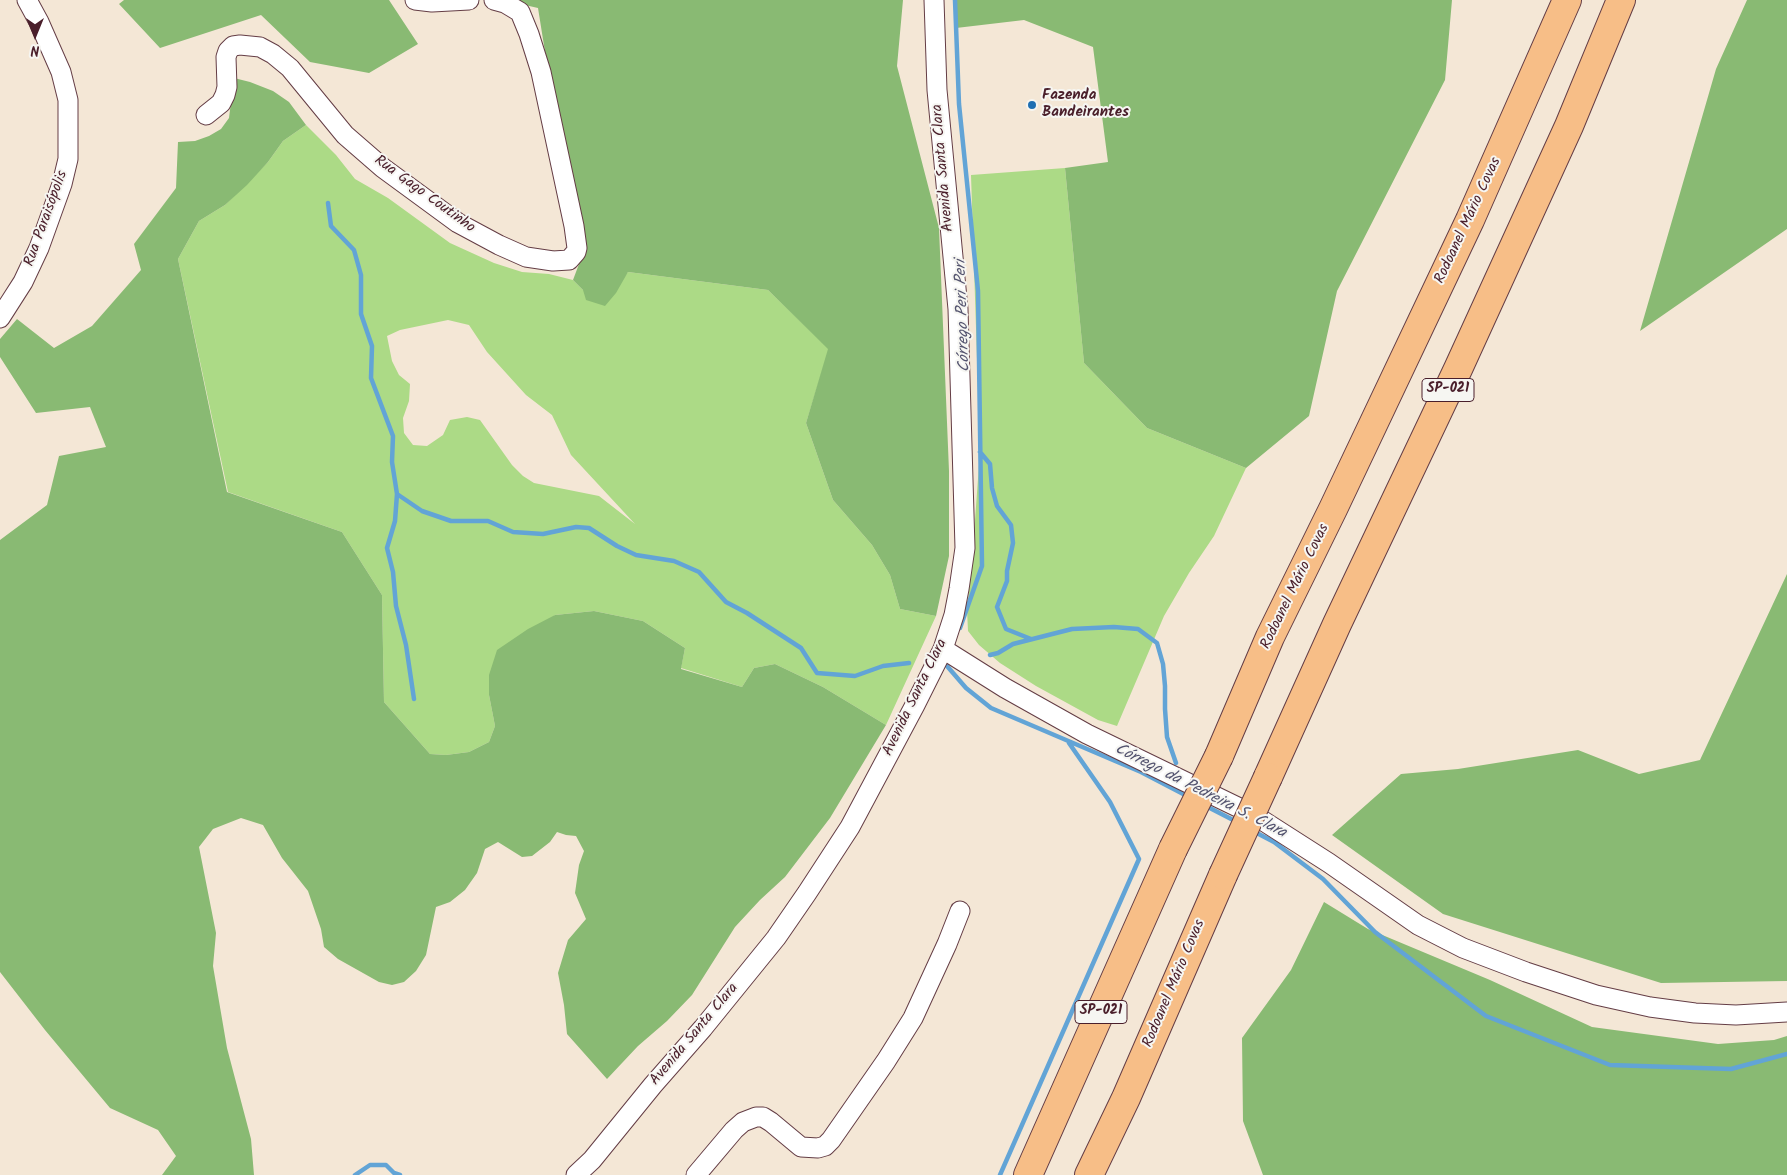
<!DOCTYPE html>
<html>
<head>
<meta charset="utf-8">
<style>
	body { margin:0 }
	#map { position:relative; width:1787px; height:1175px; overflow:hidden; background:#f4e7d6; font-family:Kalam,sans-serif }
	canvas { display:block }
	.north { position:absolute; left:10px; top:10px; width:50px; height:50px; -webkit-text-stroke:4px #f6f6f2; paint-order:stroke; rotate:180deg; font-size:14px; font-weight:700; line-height:20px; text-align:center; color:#4a1f2b }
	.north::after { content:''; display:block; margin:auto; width:18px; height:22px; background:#4a1f2b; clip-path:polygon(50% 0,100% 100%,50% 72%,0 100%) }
</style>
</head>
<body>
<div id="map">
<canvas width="1787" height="1175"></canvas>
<div class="north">N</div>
</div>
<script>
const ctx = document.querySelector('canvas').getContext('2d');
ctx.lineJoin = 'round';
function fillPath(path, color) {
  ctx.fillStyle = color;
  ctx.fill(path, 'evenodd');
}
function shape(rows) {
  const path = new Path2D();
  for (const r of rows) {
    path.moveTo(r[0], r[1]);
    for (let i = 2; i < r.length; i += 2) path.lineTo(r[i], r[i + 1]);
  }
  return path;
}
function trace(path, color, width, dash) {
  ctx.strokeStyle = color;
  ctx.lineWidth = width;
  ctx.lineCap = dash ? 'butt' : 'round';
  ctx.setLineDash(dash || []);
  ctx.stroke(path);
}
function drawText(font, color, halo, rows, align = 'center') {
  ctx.font = font + ' Kalam,sans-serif';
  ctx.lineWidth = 4;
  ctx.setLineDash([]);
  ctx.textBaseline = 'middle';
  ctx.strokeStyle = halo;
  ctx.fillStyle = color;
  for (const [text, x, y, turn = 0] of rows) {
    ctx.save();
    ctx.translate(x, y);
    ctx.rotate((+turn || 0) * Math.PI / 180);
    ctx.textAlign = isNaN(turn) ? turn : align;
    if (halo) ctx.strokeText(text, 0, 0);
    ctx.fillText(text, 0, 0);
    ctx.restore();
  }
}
const green = shape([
	[306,125,336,155,355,179,388,198,450,243,494,263,522,272,549,274,573,280,583,290,620,282,628,272,768,290,829,349,806,423,833,500,872,545,890,575,900,609,936,616,886,725,823,687,775,664,754,668,742,687,681,668,685,648,643,621,594,611,555,615,489,695,495,726,489,742,469,752,446,755,430,754,384,702,382,595,342,532,228,492,178,259,199,221,225,205,268,162,283,141],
	[448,320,469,325,487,352,526,395,552,415,571,455,635,524,599,496,534,483,523,476,512,465,480,420,467,417,450,420,443,435,427,446,413,445,404,433,403,418,409,401,410,384,399,375,392,361,387,336,400,330],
	[1065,168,1084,363,1147,428,1246,468,1214,536,1189,573,1164,616,1117,726,1098,720,1036,686,1000,663,979,645,968,631,967,610,973,548,980,451,971,175]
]);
const forest = shape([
	[124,0,389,0,418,44,369,73,310,62,261,15,160,48,119,4],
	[503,0,903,0,897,66,939,228,949,471,949,556,936,616,900,609,890,575,872,545,833,500,806,423,828,349,768,290,628,272,616,293,605,306,586,300,583,290,573,280,579,264,538,8],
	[954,0,1452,0,1445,80,1337,291,1309,416,1246,468,1147,428,1084,363,1065,168,1108,162,1093,47,1024,20,956,28],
	[1747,0,1787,0,1787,229,1640,331,1716,69],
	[234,78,250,82,273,91,289,102,306,125,283,141,268,162,247,185,225,205,199,221,178,259,227,492,342,532,382,595,384,702,430,754,446,755,469,752,489,742,495,726,489,695,489,675,497,650,528,629,555,615,594,611,643,621,685,648,681,669,742,687,754,668,775,664,823,687,886,725,830,818,785,877,760,900,735,927,692,995,667,1021,638,1046,607,1079,567,1034,564,1005,558,973,568,940,586,919,575,893,579,865,584,851,576,836,566,835,557,832,550,842,532,856,522,857,498,842,485,849,477,873,465,890,450,902,436,907,426,955,416,971,404,982,392,985,379,982,338,959,324,947,321,929,308,891,282,858,263,825,241,818,213,829,199,847,216,933,213,966,227,1048,251,1139,254,1175,162,1175,176,1156,158,1130,110,1108,45,1030,0,972,0,540,47,505,59,456,106,447,90,407,36,413,0,357,0,339,17,319,54,348,92,326,141,270,134,244,176,188,178,142,195,141,209,136,221,129,229,118],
	[1787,574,1787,981,1661,983,1443,914,1332,835,1401,774,1458,769,1578,750,1639,774,1700,760],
	[1324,902,1368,929,1490,980,1592,1027,1718,1044,1774,1040,1787,1036,1787,1175,1263,1175,1243,1121,1242,1038,1291,970]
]);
const stream = shape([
	[955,0,959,104,978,291,982,566,960,628],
	[328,203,331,226,354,250,361,275,361,314,372,346,371,378,393,436,392,462,397,494,395,521,387,548,393,572,396,606,406,645,414,699],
	[980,452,990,464,992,488,997,506,1011,525,1013,543,1007,571,1007,581,997,607,1006,629,1031,639],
	[397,494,422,511,451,521,488,521,513,532,543,534,576,527,589,528,617,546,636,555,674,561,699,572,726,602,747,613,801,648,817,673,855,676,883,666,909,663],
	[990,655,998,653,1013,644,1072,629,1114,627,1138,629,1157,643,1163,664,1165,686,1165,709,1167,737,1176,763],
	[947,666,966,688,991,708,1141,772,1189,797],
	[1204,805,1237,822],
	[1253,831,1274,842,1323,879,1375,932,1486,1016,1610,1065,1731,1069,1787,1054],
	[355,1175,370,1165,386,1165,394,1173,400,1175],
	[1000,1175,1139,859,1110,802,1069,743]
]);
const minor = shape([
	[415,0,432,2,469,0],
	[206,115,221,103,225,95,227,87,226,57,228,51,233,46,240,45,260,47,273,54,290,68,345,135,383,168,458,223,499,245,526,257,553,261,569,260,576,252,577,248,574,226,541,72,529,34,520,12,505,3,494,0],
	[0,318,23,282,39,248,62,184,68,159,68,100,61,72,39,22,27,0],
	[943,649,1005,688,1087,734,1254,815,1329,863,1418,925,1463,948,1526,972,1596,995,1650,1007,1695,1013,1736,1015,1787,1012],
	[576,1175,592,1160,653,1085,703,1028,776,938,807,893,850,827,915,705,943,649,954,615,959,589,965,548,958,309,937,90,934,0],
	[696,1175,734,1130,743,1122,756,1117,763,1117,771,1122,801,1147,818,1148,825,1146,831,1140,886,1061,913,1018,947,944,960,911]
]);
const highway = shape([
	[1219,756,1270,637,1333,509,1470,220,1567,0],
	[1268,777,1337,624,1458,369,1569,126,1621,0],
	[1028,1175,1173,849],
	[1089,1175,1126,1098,1223,875]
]);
const highwayBridge = shape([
	[1173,849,1219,756],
	[1223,875,1268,777]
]);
const markers = [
	[1032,105,5,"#1f6fb2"]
];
const shields = [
	[1448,390,52],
	[1101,1012,52]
];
const shieldNames = [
	["SP-021",1448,390],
	["SP-021",1101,1012]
];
const poiNames = [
	["Fazenda",1042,96],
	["Bandeirantes",1042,113]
];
const streetNames = [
	["Avenida Santa Clara",944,168,-95],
	["Rua Gago Coutinho",424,195,36],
	["Rua Paraisópolis",47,219,-70],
	["Rodoanel Mário Covas",1469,221,-65],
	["Rodoanel Mário Covas",1296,587,-64],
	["Avenida Santa Clara",916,698,-64],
	["Rodoanel Mário Covas",1175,984,-67],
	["Avenida Santa Clara",695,1035,-50]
];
const waterNames = [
	["Córrego Peri Peri",964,316,-92],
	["Córrego da Pedreira S. Clara",1200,792,27]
];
fillPath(green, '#acda86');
fillPath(forest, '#89ba73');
trace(stream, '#62a4d6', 4.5);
trace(minor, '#643d45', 21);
trace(highway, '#643d45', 30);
trace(minor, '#fff', 19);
trace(highway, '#f7be87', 28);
trace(highwayBridge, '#643d45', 30, []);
trace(highwayBridge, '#f7be87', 28);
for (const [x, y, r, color] of markers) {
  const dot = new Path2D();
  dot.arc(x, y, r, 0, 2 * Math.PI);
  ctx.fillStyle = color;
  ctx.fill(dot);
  trace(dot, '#f6f6f2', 2);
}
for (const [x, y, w] of shields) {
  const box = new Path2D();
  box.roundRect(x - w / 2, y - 11.5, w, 23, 4);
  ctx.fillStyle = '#f6f6f2';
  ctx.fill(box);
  trace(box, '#4a1f2b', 1);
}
drawText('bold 14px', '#4a1f2b', null, shieldNames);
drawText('bold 15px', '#4a1f2b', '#f6f6f2', poiNames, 'left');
drawText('15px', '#4a1f2b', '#f6f6f2', streetNames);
drawText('italic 16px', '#54546f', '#f6f6f2', waterNames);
</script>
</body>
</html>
